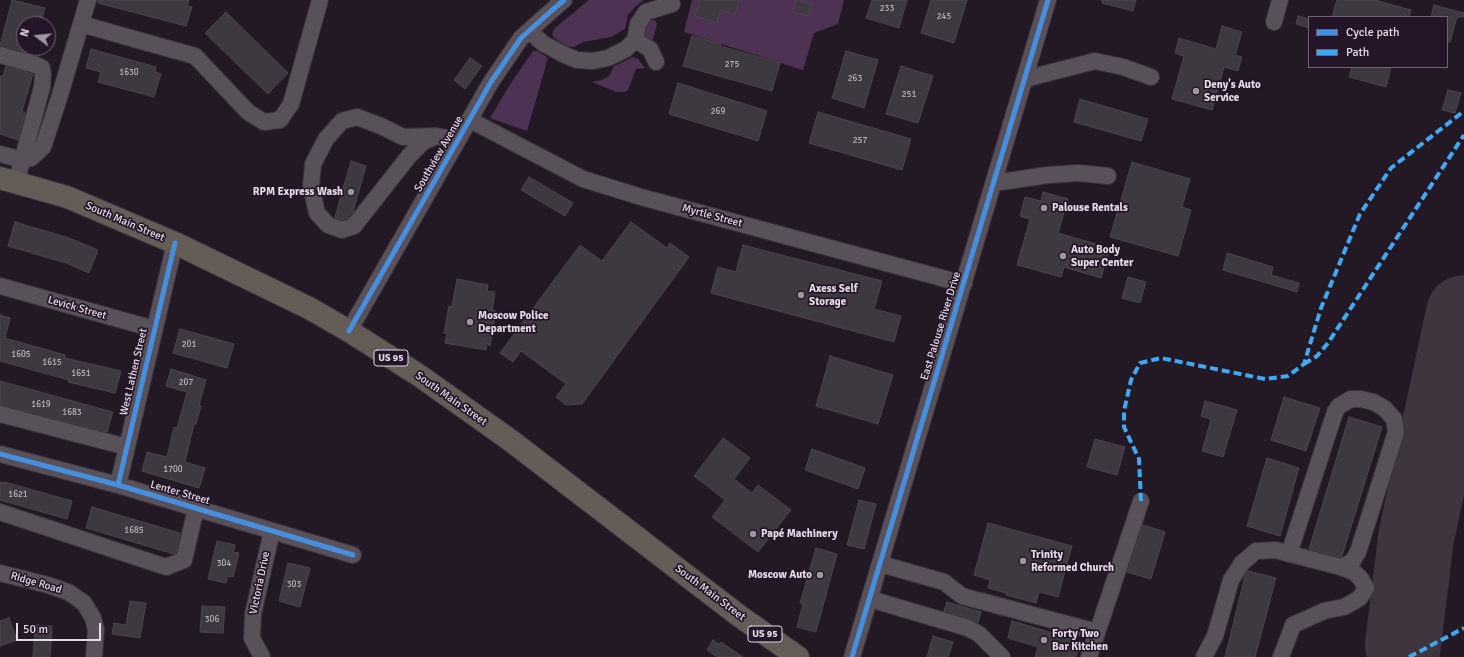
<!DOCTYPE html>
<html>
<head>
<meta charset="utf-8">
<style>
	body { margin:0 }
	#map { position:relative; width:1464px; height:657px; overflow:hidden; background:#221924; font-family:Signika,sans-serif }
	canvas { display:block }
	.legend { position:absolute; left:1308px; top:16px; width:140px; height:52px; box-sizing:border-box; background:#251528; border:1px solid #716374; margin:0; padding:5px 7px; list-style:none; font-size:12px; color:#e4d9e6 }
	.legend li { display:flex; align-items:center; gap:8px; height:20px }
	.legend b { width:20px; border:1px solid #716374 }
	.north { position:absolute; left:16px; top:16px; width:40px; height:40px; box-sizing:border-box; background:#251528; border:1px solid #716374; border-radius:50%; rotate:286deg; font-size:11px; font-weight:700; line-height:16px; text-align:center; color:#e4d9e6 }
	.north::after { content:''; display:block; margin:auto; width:14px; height:18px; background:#a096a2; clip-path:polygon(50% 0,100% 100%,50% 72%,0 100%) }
	.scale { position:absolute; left:16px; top:623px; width:85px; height:18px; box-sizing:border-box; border:2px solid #e4d9e6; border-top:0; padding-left:5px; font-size:12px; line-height:14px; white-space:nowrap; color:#e4d9e6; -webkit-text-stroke:3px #251528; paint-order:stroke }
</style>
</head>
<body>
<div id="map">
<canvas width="1464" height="657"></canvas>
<ul class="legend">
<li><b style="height:5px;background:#468fdf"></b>Cycle path</li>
<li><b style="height:5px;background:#3fa9f5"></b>Path</li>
</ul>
<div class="north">N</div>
<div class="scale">50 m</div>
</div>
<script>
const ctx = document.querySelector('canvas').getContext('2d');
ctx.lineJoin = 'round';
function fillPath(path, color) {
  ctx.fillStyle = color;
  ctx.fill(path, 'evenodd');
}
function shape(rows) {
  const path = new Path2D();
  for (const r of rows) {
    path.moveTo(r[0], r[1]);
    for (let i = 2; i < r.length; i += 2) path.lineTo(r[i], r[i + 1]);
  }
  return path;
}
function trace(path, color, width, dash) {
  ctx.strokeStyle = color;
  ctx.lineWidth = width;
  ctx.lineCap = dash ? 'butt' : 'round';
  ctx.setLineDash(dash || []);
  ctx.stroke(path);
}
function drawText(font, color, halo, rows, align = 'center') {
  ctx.font = font + ' Signika,sans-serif';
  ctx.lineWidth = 3.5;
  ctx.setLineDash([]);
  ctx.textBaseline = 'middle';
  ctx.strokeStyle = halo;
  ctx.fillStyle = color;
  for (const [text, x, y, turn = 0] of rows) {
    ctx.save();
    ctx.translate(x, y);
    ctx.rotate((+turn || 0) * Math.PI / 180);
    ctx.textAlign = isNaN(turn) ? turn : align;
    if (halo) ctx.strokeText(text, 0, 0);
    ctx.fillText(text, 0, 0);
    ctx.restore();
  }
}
const green = shape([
	[589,0,644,0,636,6,628,15,625,29,611,37,583,42,574,47,567,46,554,38,552,34,554,29],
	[692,0,844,0,838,24,814,33,803,70,684,32],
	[652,20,655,20,657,24,652,42,650,42,643,35,644,29,648,22],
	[533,51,537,51,548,58,527,131,490,118,511,83],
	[633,57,638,59,645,68,636,69,628,90,624,92,616,92,592,82,602,80,609,76,614,66]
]);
const runway = shape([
	[1403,645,1416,538,1464,313]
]);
const building = shape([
	[12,0,45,8,40,24,24,24,24,48,33,48,32,54,0,46,12,0],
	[98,0,189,0,187,6,192,7,186,26,98,3,98,0],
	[700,0,739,0,735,15,721,10,717,23,695,16,700,0],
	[796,0,811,4,808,16,793,12,796,0],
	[872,0,907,0,899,28,866,18,872,0],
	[931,0,967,0,954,43,921,33,931,0],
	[1102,0,1136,0,1133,11,1102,3,1102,0],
	[1337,0,1375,0,1411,10,1409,17,1332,17,1337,0],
	[1434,5,1464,13,1464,17,1457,17,1450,42,1447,42,1447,17,1431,17,1434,5],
	[226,12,288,73,268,94,205,33,226,12],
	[1298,16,1309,19,1309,28,1296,24,1298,16],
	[1222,26,1242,32,1235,55,1242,57,1238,71,1224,67,1212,110,1172,99,1184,56,1175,53,1179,38,1216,49,1222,26],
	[692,36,721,44,720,46,780,63,772,91,683,66,692,36],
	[91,49,156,67,155,72,161,74,154,97,98,82,101,72,86,68,91,49],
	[846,51,878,60,864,108,832,98,846,51],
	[470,58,482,66,465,89,454,80,470,58],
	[6,66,33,74,22,111,25,113,18,140,0,134,0,76,3,76,6,66],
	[901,66,933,76,918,123,886,114,901,66],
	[1352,67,1391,67,1386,87,1349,77,1352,67],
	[678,83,767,111,758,141,669,114,678,83],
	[1448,90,1461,93,1455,113,1442,110,1448,90],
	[1080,99,1148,119,1141,141,1074,122,1080,99],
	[818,112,911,139,902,170,809,143,818,112],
	[351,161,366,166,353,212,348,218,342,220,335,217,351,161],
	[1132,162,1190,179,1182,207,1191,210,1178,256,1110,237,1132,162],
	[529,177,573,203,565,216,521,190,529,177],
	[1043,192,1068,199,1058,233,1110,248,1101,278,1064,267,1061,277,1017,265,1030,219,1020,216,1025,197,1041,201,1043,192],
	[15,222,69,238,98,250,89,273,66,263,8,246,15,222],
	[631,222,667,248,670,243,689,257,582,404,566,405,556,397,566,384,521,351,513,362,500,353,580,245,602,261,631,222],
	[743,245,882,281,874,309,901,316,894,342,711,293,718,267,736,272,743,245],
	[1227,253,1273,267,1271,275,1299,283,1297,292,1223,270,1227,253],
	[1128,277,1146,282,1140,303,1122,298,1128,277],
	[457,279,488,285,487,291,495,292,492,310,496,311,490,346,487,343,486,350,445,343,447,334,444,333,449,306,452,307,457,279],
	[0,315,10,318,5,338,65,355,65,358,121,371,115,393,68,382,69,380,0,361,0,315],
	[180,329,234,344,227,368,173,353,180,329],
	[830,356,893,375,878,424,816,406,830,356],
	[171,369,206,380,199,406,201,406,196,424,194,424,185,462,205,468,199,488,142,471,147,452,167,457,174,427,177,428,187,392,166,386,171,369],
	[0,381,113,412,107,432,0,405,0,381],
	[1284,397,1320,408,1306,451,1271,440,1284,397],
	[1205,401,1237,410,1223,457,1202,451,1211,419,1201,416,1205,401],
	[1349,417,1382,427,1342,556,1340,557,1309,549,1349,417],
	[723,438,750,458,734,479,752,493,758,485,791,510,758,552,712,517,725,500,694,476,723,438],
	[1095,439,1125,447,1117,475,1087,467,1095,439],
	[812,449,865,468,858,489,805,470,812,449],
	[1267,458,1299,468,1280,536,1247,526,1267,458],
	[0,482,5,483,5,482,72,501,67,519,0,500,0,482],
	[859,500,876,504,864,549,847,545,859,500],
	[92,507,180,533,176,553,174,554,86,528,92,507],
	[988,523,1072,546,1058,597,1039,592,1036,603,1006,595,1006,593,988,588,990,580,974,575,988,523],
	[1143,525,1165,532,1151,579,1127,572,1143,525],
	[217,541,235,545,233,552,239,553,233,577,228,576,226,583,208,579,217,541],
	[816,548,837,554,816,632,797,627,803,604,800,603,816,548],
	[288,563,310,568,300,607,279,601,288,563],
	[1248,571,1276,578,1255,657,1225,657,1245,576,1248,571],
	[130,601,146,603,140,638,112,634,114,623,126,625,130,601],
	[947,602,981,612,978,623,971,619,944,611,947,602],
	[202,606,225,607,223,633,200,632,202,606],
	[9,618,17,640,0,646,0,621,9,618],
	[1012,621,1080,641,1076,657,1035,657,1038,647,1008,638,1012,621],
	[35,625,52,626,50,657,33,657,35,625],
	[933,636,953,642,948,657,927,657,933,636],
	[713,640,719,644,721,642,743,657,717,657,707,650,713,640]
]);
const minor = shape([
	[1274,22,1280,0],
	[81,24,195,56,248,112,264,122,280,120,291,104,320,0],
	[529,31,544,44,565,55,577,60,593,61,608,58,626,49,635,40,650,49,656,62],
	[635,40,638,24,646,12,672,4],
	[0,55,36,65,42,68,43,74,42,87,16,183],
	[1025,79,1095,61,1123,67,1151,77],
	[470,120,583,179,641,197,964,284],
	[436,136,423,142,409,156,354,226,342,230,328,225,317,213,311,186,313,164,326,139,342,121,357,117,381,126,403,137,436,136,458,140],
	[0,154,23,160,31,158,43,147,60,95,88,0],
	[994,183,1048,175,1079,173,1108,176],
	[0,286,154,329],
	[349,331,491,82,521,38,550,12,564,0],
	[0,414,127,447],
	[0,454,118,485,353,555],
	[118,485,175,243],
	[0,512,166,567,184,560,196,508],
	[881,564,944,582,962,596,1097,632],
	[0,573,48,585,68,592,84,603,93,618,96,630,94,657],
	[870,599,968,628,979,634,1002,657],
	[262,657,252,638,253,614,272,531],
	[852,657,1048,0],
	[1089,657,1141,501],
	[1204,657,1215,636,1231,580,1242,563,1256,551,1275,550,1341,567,1352,562,1358,552,1396,432,1394,419,1384,408,1373,402,1361,399,1351,399,1339,406,1335,412,1289,554],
	[1281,657,1293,625,1324,611,1344,607,1360,598,1366,588,1361,579,1354,572,1341,567]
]);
const highway = shape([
	[0,178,67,197,175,243,309,308,349,331,420,376,510,440,738,615,798,657]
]);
const quiet = shape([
	[1304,364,1317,356,1328,343,1464,135],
	[1141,501,1139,459,1124,427,1124,411,1131,380,1140,363,1161,358,1265,379,1288,376,1304,364,1321,308,1360,214,1391,168,1464,111],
	[1409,657,1464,628]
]);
const cycleway = shape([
	[349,331,491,82,521,38,550,12,564,0],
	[0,454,118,485,353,555],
	[118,485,175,243],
	[852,657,1048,0]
]);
const markers = [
	[1196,91,4,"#a096a2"],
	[351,192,4,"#a096a2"],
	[1044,208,4,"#a096a2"],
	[1063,256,4,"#a096a2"],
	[801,295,4,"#a096a2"],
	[470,322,4,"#a096a2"],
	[753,534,4,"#a096a2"],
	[1023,561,4,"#a096a2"],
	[820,575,4,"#a096a2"],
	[1044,640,4,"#a096a2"]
];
const numberNames = [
	["233",887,9],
	["245",944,17],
	["275",732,65],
	["1630",129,73],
	["263",855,79],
	["251",909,95],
	["269",718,112],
	["257",860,141],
	["201",189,345],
	["1605",21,355],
	["1615",52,363],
	["1651",81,374],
	["207",186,383],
	["1619",41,405],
	["1683",72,413],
	["1700",173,470],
	["1621",18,495],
	["1685",134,531],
	["304",224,564],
	["303",294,585],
	["306",212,620]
];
const shields = [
	[391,358,34],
	[765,634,34]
];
const shieldNames = [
	["US 95",391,358],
	["US 95",765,634]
];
const poiNames = [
	["Deny's Auto",1204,85],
	["Service",1204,98],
	["RPM Express Wash",343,192,"right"],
	["Palouse Rentals",1052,208],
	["Auto Body",1071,250],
	["Super Center",1071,263],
	["Axess Self",809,289],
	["Storage",809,302],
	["Moscow Police",478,316],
	["Department",478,329],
	["Papé Machinery",761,534],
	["Trinity",1031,555],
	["Reformed Church",1031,568],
	["Moscow Auto",812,575,"right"],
	["Forty Two",1052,634],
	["Bar Kitchen",1052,647]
];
const streetNames = [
	["Southview Avenue",439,154,-60],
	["Myrtle Street",712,216,15],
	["South Main Street",125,222,23],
	["Levick Street",77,308,16],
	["East Palouse River Drive",941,326,-73],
	["West Lathen Street",134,372,-77],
	["South Main Street",451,399,35],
	["Lenter Street",180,493,16],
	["Ridge Road",36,583,16],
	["Victoria Drive",260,583,-78],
	["South Main Street",710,593,37]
];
fillPath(green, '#4e3254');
trace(runway, '#3e353f', 76);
fillPath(building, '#3e3840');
trace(building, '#4c444e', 1);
trace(minor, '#3a333c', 18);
trace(highway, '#3a333c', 24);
trace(minor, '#58515a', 16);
trace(highway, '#635c57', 22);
trace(quiet, '#3fa9f5', 4, [8, 4]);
trace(cycleway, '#468fdf', 5);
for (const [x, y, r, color] of markers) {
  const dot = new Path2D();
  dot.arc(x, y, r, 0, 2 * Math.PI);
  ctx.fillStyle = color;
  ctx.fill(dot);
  trace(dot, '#251528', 1.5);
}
drawText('9px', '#bab1bc', null, numberNames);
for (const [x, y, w] of shields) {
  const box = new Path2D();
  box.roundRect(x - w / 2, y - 8, w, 16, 3);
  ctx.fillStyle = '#251528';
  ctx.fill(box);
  trace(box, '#e4d9e6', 1);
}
drawText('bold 10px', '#e4d9e6', null, shieldNames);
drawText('bold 11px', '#e4d9e6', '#251528', poiNames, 'left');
drawText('11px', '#e4d9e6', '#251528', streetNames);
</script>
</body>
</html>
